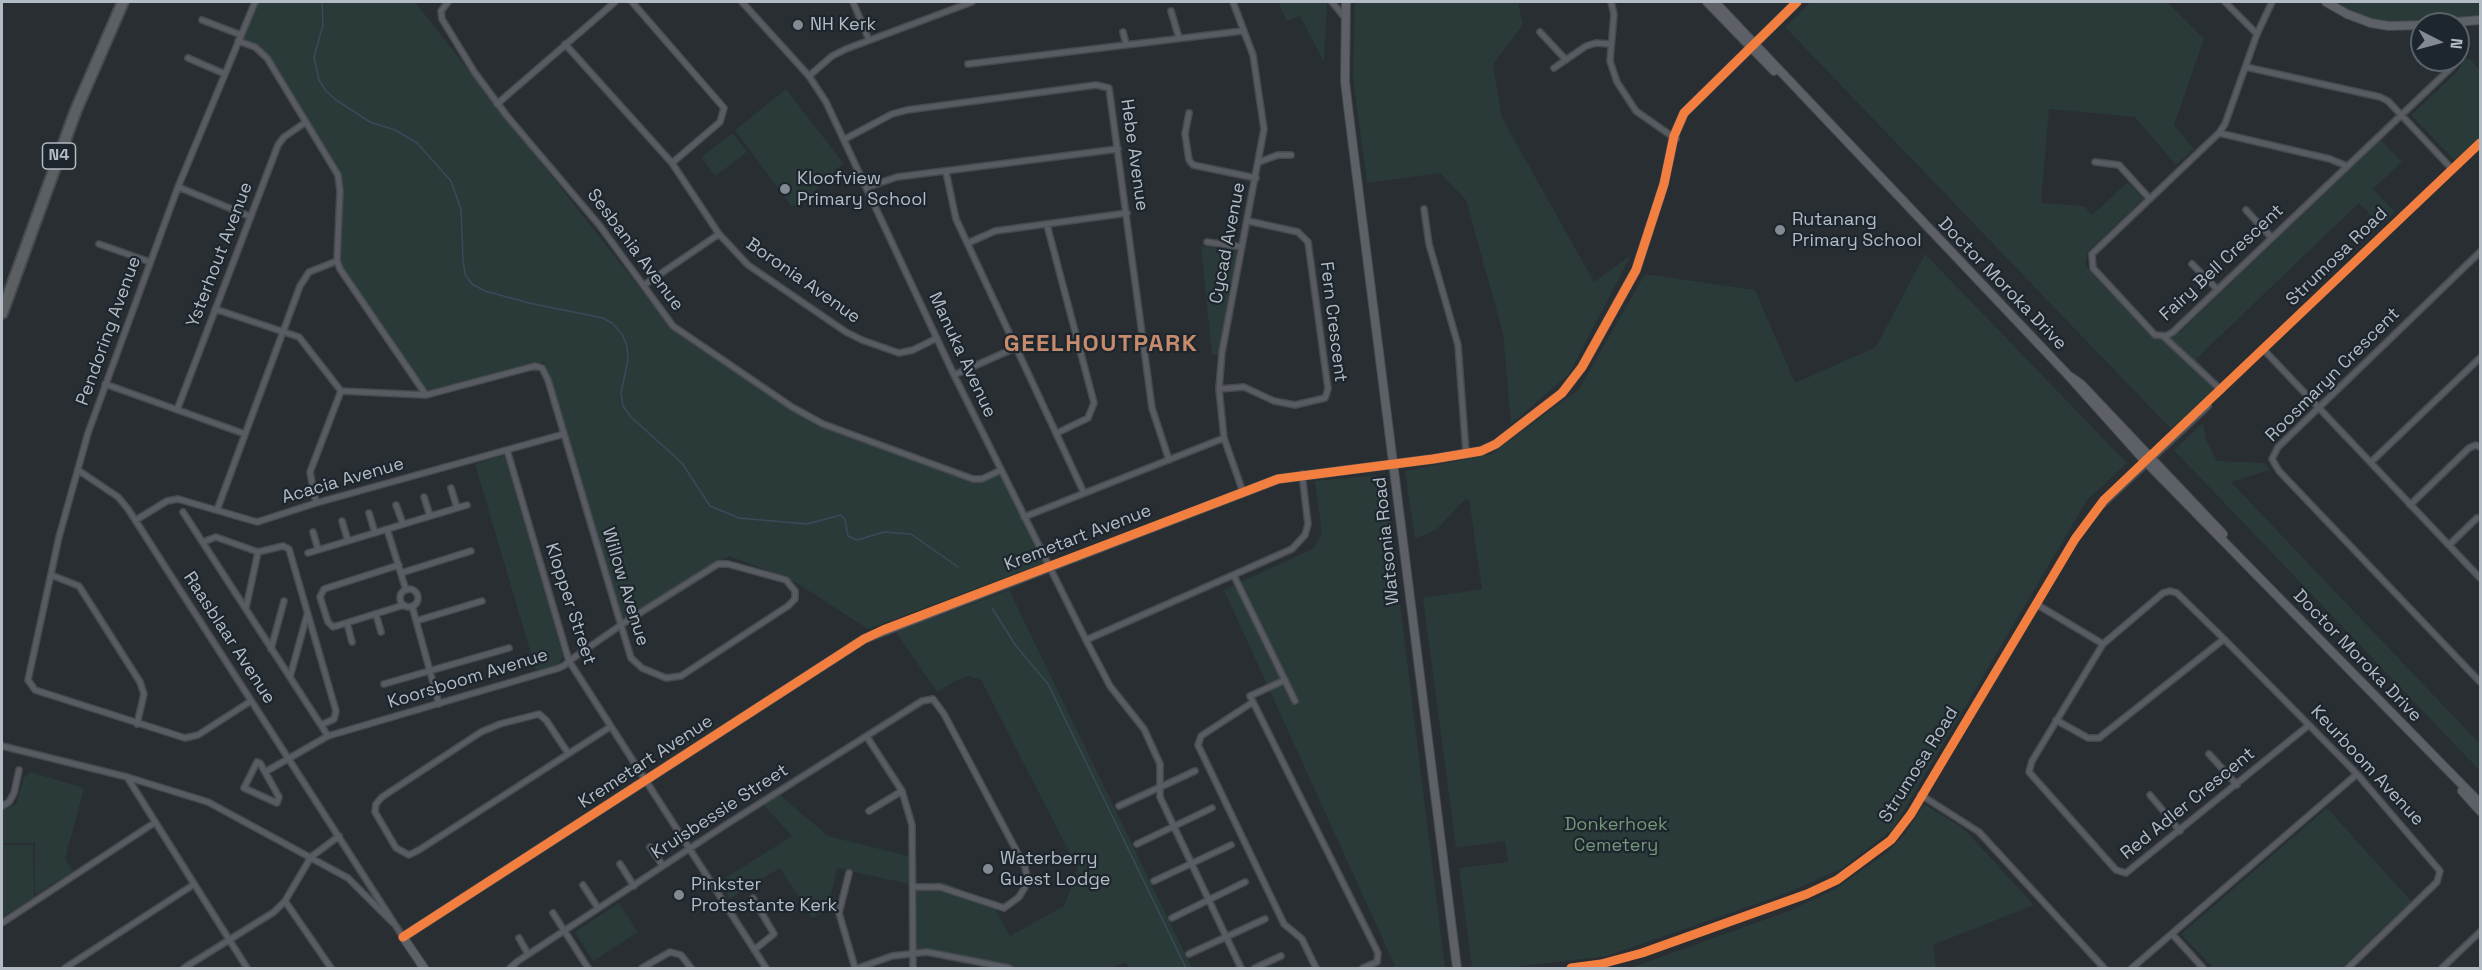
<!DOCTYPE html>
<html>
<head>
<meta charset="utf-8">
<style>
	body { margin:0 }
	#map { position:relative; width:2482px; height:970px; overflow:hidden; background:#292e33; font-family:"Space Grotesk",sans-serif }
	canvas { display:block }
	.frame { position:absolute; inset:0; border:3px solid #b3bbc4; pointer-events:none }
	.north { position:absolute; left:2410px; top:12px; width:60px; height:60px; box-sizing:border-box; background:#1d252d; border:2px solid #596169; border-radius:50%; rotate:96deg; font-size:16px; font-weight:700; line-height:24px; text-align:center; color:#b3bbc4 }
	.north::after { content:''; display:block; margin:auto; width:21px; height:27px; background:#838a91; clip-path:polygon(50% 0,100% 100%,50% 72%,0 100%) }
</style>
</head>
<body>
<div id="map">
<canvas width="2482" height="970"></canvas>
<div class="frame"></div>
<div class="north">N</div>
</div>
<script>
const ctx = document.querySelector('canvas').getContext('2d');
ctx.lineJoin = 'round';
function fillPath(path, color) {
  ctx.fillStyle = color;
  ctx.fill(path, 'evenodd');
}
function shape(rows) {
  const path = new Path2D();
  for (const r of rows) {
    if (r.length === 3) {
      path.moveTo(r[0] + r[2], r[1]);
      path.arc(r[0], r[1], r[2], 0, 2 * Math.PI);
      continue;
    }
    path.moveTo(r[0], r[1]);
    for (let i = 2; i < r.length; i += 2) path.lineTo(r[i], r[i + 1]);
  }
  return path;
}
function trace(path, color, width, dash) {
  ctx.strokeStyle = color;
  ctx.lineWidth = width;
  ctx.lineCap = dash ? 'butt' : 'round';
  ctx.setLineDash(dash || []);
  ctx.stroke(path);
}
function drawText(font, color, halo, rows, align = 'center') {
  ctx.font = font + ' "Space Grotesk",sans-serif';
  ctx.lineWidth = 4.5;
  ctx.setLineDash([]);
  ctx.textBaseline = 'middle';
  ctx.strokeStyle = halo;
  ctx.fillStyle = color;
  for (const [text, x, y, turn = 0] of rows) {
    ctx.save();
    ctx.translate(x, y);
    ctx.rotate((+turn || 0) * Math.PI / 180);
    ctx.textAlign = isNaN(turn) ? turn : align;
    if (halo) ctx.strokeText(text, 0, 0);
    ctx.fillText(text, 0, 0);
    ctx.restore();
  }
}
const green = shape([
	[251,2,415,2,672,329,808,420,975,483,1001,470,1047,562,868,629,792,580,729,556,621,626,544,362,430,396,335,264,339,179,262,53,234,42],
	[1278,2,1327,2,1324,62,1300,16,1287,21],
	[1355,2,1518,2,1523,25,1493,64,1502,118,1594,282,1631,255,1569,374,1511,424,1503,333,1466,200,1440,173,1367,183,1353,78],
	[1811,2,2167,2,2204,39,2174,125,2194,149,2176,165,2135,117,2049,109,2041,203,2084,206,2092,215,2128,182,2143,199,2088,251,2085,265,2150,336,2160,339,2180,332,2381,140,2402,162,2373,189,2395,212,2381,225,2359,203,2196,359,2220,384,2171,429,1785,27],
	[2333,2,2480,2,2480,17,2390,23,2349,11],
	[2464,59,2470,59,2480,70,2480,137,2455,161,2411,115,2458,71],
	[786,89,843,163,800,206,791,206,735,130],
	[733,133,747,152,715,176,701,157],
	[1201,246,1238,251,1219,354,1212,355],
	[1925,254,2127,463,2087,500,1893,829,1841,869,1782,895,1607,956,1506,968,1472,968,1459,868,1508,862,1507,852,1505,841,1456,848,1423,598,1482,589,1469,499,1464,500,1437,529,1415,539,1405,471,1492,454,1579,389,1645,274,1755,290,1795,383,1876,347],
	[2203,423,2206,440,2217,461,2263,463,2270,470,2231,482,2480,744,2480,771,2174,450],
	[504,455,563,656,559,664,536,671,475,464],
	[1376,475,1385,483,1445,968,1396,968,1224,590,1314,548,1322,533,1315,481],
	[1009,590,1192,968,1129,968,1125,962,1112,968,994,968,946,958,908,955,909,884,837,868,828,909,812,918,780,868,729,899,719,882,792,836,759,800,775,791,828,836,916,858,917,883,944,882,991,902,1010,936,1064,906,1078,869,981,680,969,676,955,681,937,692,896,632],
	[30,772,84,788,65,859,73,871,35,895,35,843,2,843,2,809,16,805,24,778],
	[1924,804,1963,828,2034,905,1933,945,1936,968,1630,968,1789,911,1835,889,1888,852,1906,833],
	[2327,808,2411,901,2341,968,2213,968,2181,934],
	[2,845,33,845,34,892,34,897,2,917],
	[619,903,638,932,593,961,575,932]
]);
const stream = shape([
	[322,2,323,25,314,57,319,80,326,91,336,100,370,122,395,130,417,143,451,181,461,209,463,259,465,274,472,284,485,291,529,303,603,318,613,324,622,334,627,346,628,360,621,393,623,406,631,417,682,463,710,506,739,518,807,524,841,515,845,520,848,536,857,540,884,532,911,534,958,567],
	[992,608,1016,646,1048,684,1186,968]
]);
const street = shape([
	[448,2,441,11,442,19,475,73,507,116,600,226,673,326,792,407,823,424,973,479,982,479,1001,470],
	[632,2,724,108,720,122,672,163],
	[742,2,809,76,826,102,954,375,1086,640,1110,686,1144,729,1160,764,1160,797,1241,968],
	[853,2,869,40],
	[1233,2,1253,55,1264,129,1222,352,1219,389,1224,438,1243,492],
	[1332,2,1345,18],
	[1611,2,1614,14,1610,61,1617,82,1636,111,1676,139],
	[2225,2,2257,34],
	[2272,2,2257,34,2225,124,2219,133,2092,254,2093,268,2155,335,2166,336,2173,332,2454,65,2456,60],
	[1171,11,1179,38],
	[202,20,241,35],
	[1123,32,1126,44],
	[1540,32,1566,60],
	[238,41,255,47,267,58,338,175,340,191,337,261,340,269,426,395],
	[565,44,672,163,719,234,748,265,846,332,862,340,899,353,913,350,937,338],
	[2458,46,2458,47],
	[188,58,225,74],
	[968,64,1242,31],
	[2246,67,2380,97,2388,101,2452,169],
	[1554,68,1586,46,1596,43,1610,44],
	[809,76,832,56,846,49,972,2],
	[497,104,615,2],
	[1189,113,1185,134,1189,160,1193,165,1256,178],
	[2219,133,2330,159,2347,166],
	[845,139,892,114,907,110,1096,85,1109,88,1152,408,1169,460],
	[1259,162,1278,155,1291,155],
	[2095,162,2119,165,2149,198],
	[946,172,956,219,1084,493],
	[178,187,249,216],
	[868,187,897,177,1118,149],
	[1424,209,1429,244,1458,345,1466,453],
	[2246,210,2271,237],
	[1047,225,1094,403,1088,418,1057,433],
	[1207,242,1242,247],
	[968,243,995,231,1127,213],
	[99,244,150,262],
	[2480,252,2278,447,2272,459,2279,471,2480,682],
	[2192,264,2217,289],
	[644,285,719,234],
	[215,309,299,337,341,391,310,472,316,503],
	[2163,336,2221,390],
	[2264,350,2480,578],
	[954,375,1015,348],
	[105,384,245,434],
	[1219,389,1244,387,1274,401,1295,405,1325,398,1328,389,1308,242,1298,232,1248,221],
	[177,410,278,145,284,137,306,122],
	[507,450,569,661,766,968],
	[2371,462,2480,358],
	[78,470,118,497,128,509,403,937],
	[451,488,457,508],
	[424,497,430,516],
	[2103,504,2208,406],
	[396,505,403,524],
	[2410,505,2469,448,2476,445,2480,447],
	[217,510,300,286,309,272,337,261],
	[183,512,328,736],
	[369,513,375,533],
	[1024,517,1224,438],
	[136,520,167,501,178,499,257,522,316,503,564,434],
	[342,521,348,541],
	[387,529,406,590],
	[313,532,318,549],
	[203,542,216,537,258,552,283,546,289,549,336,711,334,719,321,725],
	[2449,545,2477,518],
	[308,553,467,505],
	[399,565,324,589,320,597,328,622,333,627,404,605],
	[401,573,471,551],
	[51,575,79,586,140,682,144,694,137,724],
	[1234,576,1295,701],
	[409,598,9],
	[2036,604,2103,644],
	[412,606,439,704],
	[246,608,258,552],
	[376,614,381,632],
	[416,621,482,601],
	[347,623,352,642],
	[1086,640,1292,549,1305,535,1308,524,1302,474],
	[271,649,284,601],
	[290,677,307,615],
	[1285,680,1250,696,1378,953,1377,962,1363,968],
	[384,684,509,648],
	[251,701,198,735,185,738,35,690,28,680,59,537,88,433,178,187,255,2],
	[1253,702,1201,736,1198,745,1284,924,1302,939,1316,968],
	[2056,720,2088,738,2099,738,2224,639],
	[2309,725,2126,873,2116,870,2029,772,2032,761,2103,644,2163,593,2170,591,2177,593,2224,639,2309,725,2357,774,2440,871,2437,882,2348,968],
	[867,737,902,791,912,825,913,968],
	[2,746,127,777,208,802,348,878,393,923],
	[568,753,546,720,539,714,500,724,481,732,382,797,376,804,375,812,396,848,409,855,419,850,610,727],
	[2209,754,2237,785],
	[257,762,260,763,279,797,277,803,244,788,257,762],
	[265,772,328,736,559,668,565,665,569,661,621,625,627,621,718,564,728,564,786,580,795,591,795,599,788,606,681,676,666,678,642,668,631,658,621,625,548,380,542,368,535,366,426,395,341,391],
	[127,777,247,968],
	[1921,795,1979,832,2104,968],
	[2150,795,2180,831],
	[2,806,9,802,14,793,19,770],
	[1119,806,1195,771],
	[869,811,902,791],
	[1137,844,1212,808],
	[650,847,663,866],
	[620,864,634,886],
	[849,873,839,913,855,968],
	[1154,881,1231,845],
	[583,885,598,908],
	[753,898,774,934,754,950],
	[285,901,331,968],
	[553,913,588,968],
	[1172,918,1245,882],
	[2,923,154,823],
	[2172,934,2203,968],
	[519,938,528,954],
	[1189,954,1265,919],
	[65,968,193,885],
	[184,968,274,912,285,901,311,857,339,836],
	[510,968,518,961,727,824,922,701,933,699,944,714,1025,867,1028,882,1019,897,1004,908,940,887,913,887],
	[642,968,670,952,681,955,691,968],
	[858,968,892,956,927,952,1009,968],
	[1255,968,1281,956],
	[1571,968,1601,964,1642,953,1807,894,1837,880,1891,840,1911,814,2075,539,2104,500,2480,143],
	[2132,968,2357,774],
	[2442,968,2480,932]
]);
const secondary = shape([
	[1346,2,1345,81,1349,115,1457,968],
	[1707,2,1774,71],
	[1715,2,2067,374,2144,460,2480,803],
	[2326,2,2347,14,2371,23,2389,26,2422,25],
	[2430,24,2480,20],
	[2071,377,2081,384,2223,534],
	[2462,791,2480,811],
	[424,968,403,937,864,639,1278,479,1433,459,1481,451,1496,444,1562,393,1582,367,1636,270,1664,184,1674,136,1684,113,1797,2]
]);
const highway = shape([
	[2,313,76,110,123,2]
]);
const cycleway = shape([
	[403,937,864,639,883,630,1278,479,1433,459,1481,451,1496,444,1562,393,1582,367,1636,270,1664,184,1674,136,1684,113,1797,2],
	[1571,968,1601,964,1642,953,1807,894,1837,880,1891,840,1911,814,2075,539,2104,500,2480,143]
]);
const markers = [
	[798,25,6,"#838a91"],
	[785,189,6,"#838a91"],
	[1780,230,6,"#838a91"],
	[988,869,6,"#838a91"],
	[679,895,6,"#838a91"]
];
const shields = [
	[59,156,33]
];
const shieldNames = [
	["N4",59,156]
];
const poiNames = [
	["NH Kerk",810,25],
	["Kloofview",797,179],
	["Primary School",797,200],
	["Rutanang",1792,220],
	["Primary School",1792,241],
	["Waterberry",1000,859],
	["Guest Lodge",1000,880],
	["Pinkster",691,885],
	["Protestante Kerk",691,906]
];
const streetNames = [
	["Hebe Avenue",1134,155,82],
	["Cycad Avenue",1228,243,-79],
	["Sesbania Avenue",635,250,53],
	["Ysterhout Avenue",220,255,-69],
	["Strumosa Road",2337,257,-44],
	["Fairy Bell Crescent",2222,263,-43],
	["Boronia Avenue",803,281,35],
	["Doctor Moroka Drive",2002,284,46],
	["Fern Crescent",1333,322,83],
	["Pendoring Avenue",109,331,-70],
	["Manuka Avenue",962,355,65],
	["Roosmaryn Crescent",2333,375,-45],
	["Acacia Avenue",343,481,-16],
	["Kremetart Avenue",1078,538,-21],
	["Watsonia Road",1387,541,-96],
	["Willow Avenue",625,587,73],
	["Klopper Street",570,604,72],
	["Raasblaar Avenue",229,638,57],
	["Doctor Moroka Drive",2357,656,46],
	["Koorsboom Avenue",468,679,-17],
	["Kremetart Avenue",646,762,-33],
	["Strumosa Road",1919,765,-58],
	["Keurboom Avenue",2367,766,47],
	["Red Adler Crescent",2188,804,-39],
	["Kruisbessie Street",720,812,-33]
];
const parkNames = [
	["Donkerhoek",1616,825],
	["Cemetery",1616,846]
];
const districtNames = [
	["GEELHOUTPARK",1101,344]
];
fillPath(green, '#293a39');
trace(stream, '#3a4a5a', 1.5);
trace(street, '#464a4e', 8);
trace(secondary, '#464a4e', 10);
trace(highway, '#454a4f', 14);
trace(street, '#585c62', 5);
trace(secondary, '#5d6066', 8);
trace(highway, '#5d6062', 10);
trace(cycleway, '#f27e40', 9);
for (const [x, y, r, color] of markers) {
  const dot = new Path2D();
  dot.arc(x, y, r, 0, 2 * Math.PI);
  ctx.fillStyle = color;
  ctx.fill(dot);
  trace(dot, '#1d252d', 2);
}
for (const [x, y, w] of shields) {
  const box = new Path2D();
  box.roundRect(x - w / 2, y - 13, w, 26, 4.5);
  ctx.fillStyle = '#1d252d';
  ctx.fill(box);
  trace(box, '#b3bbc4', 1.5);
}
drawText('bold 16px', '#b3bbc4', null, shieldNames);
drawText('18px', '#b3bbc4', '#1d252d', poiNames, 'left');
drawText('18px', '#b3bbc4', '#1d252d', streetNames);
drawText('18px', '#749779', '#1d252d', parkNames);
ctx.letterSpacing = '1.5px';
drawText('bold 24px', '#c58b6c', '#1d252d', districtNames);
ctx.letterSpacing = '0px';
</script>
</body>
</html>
